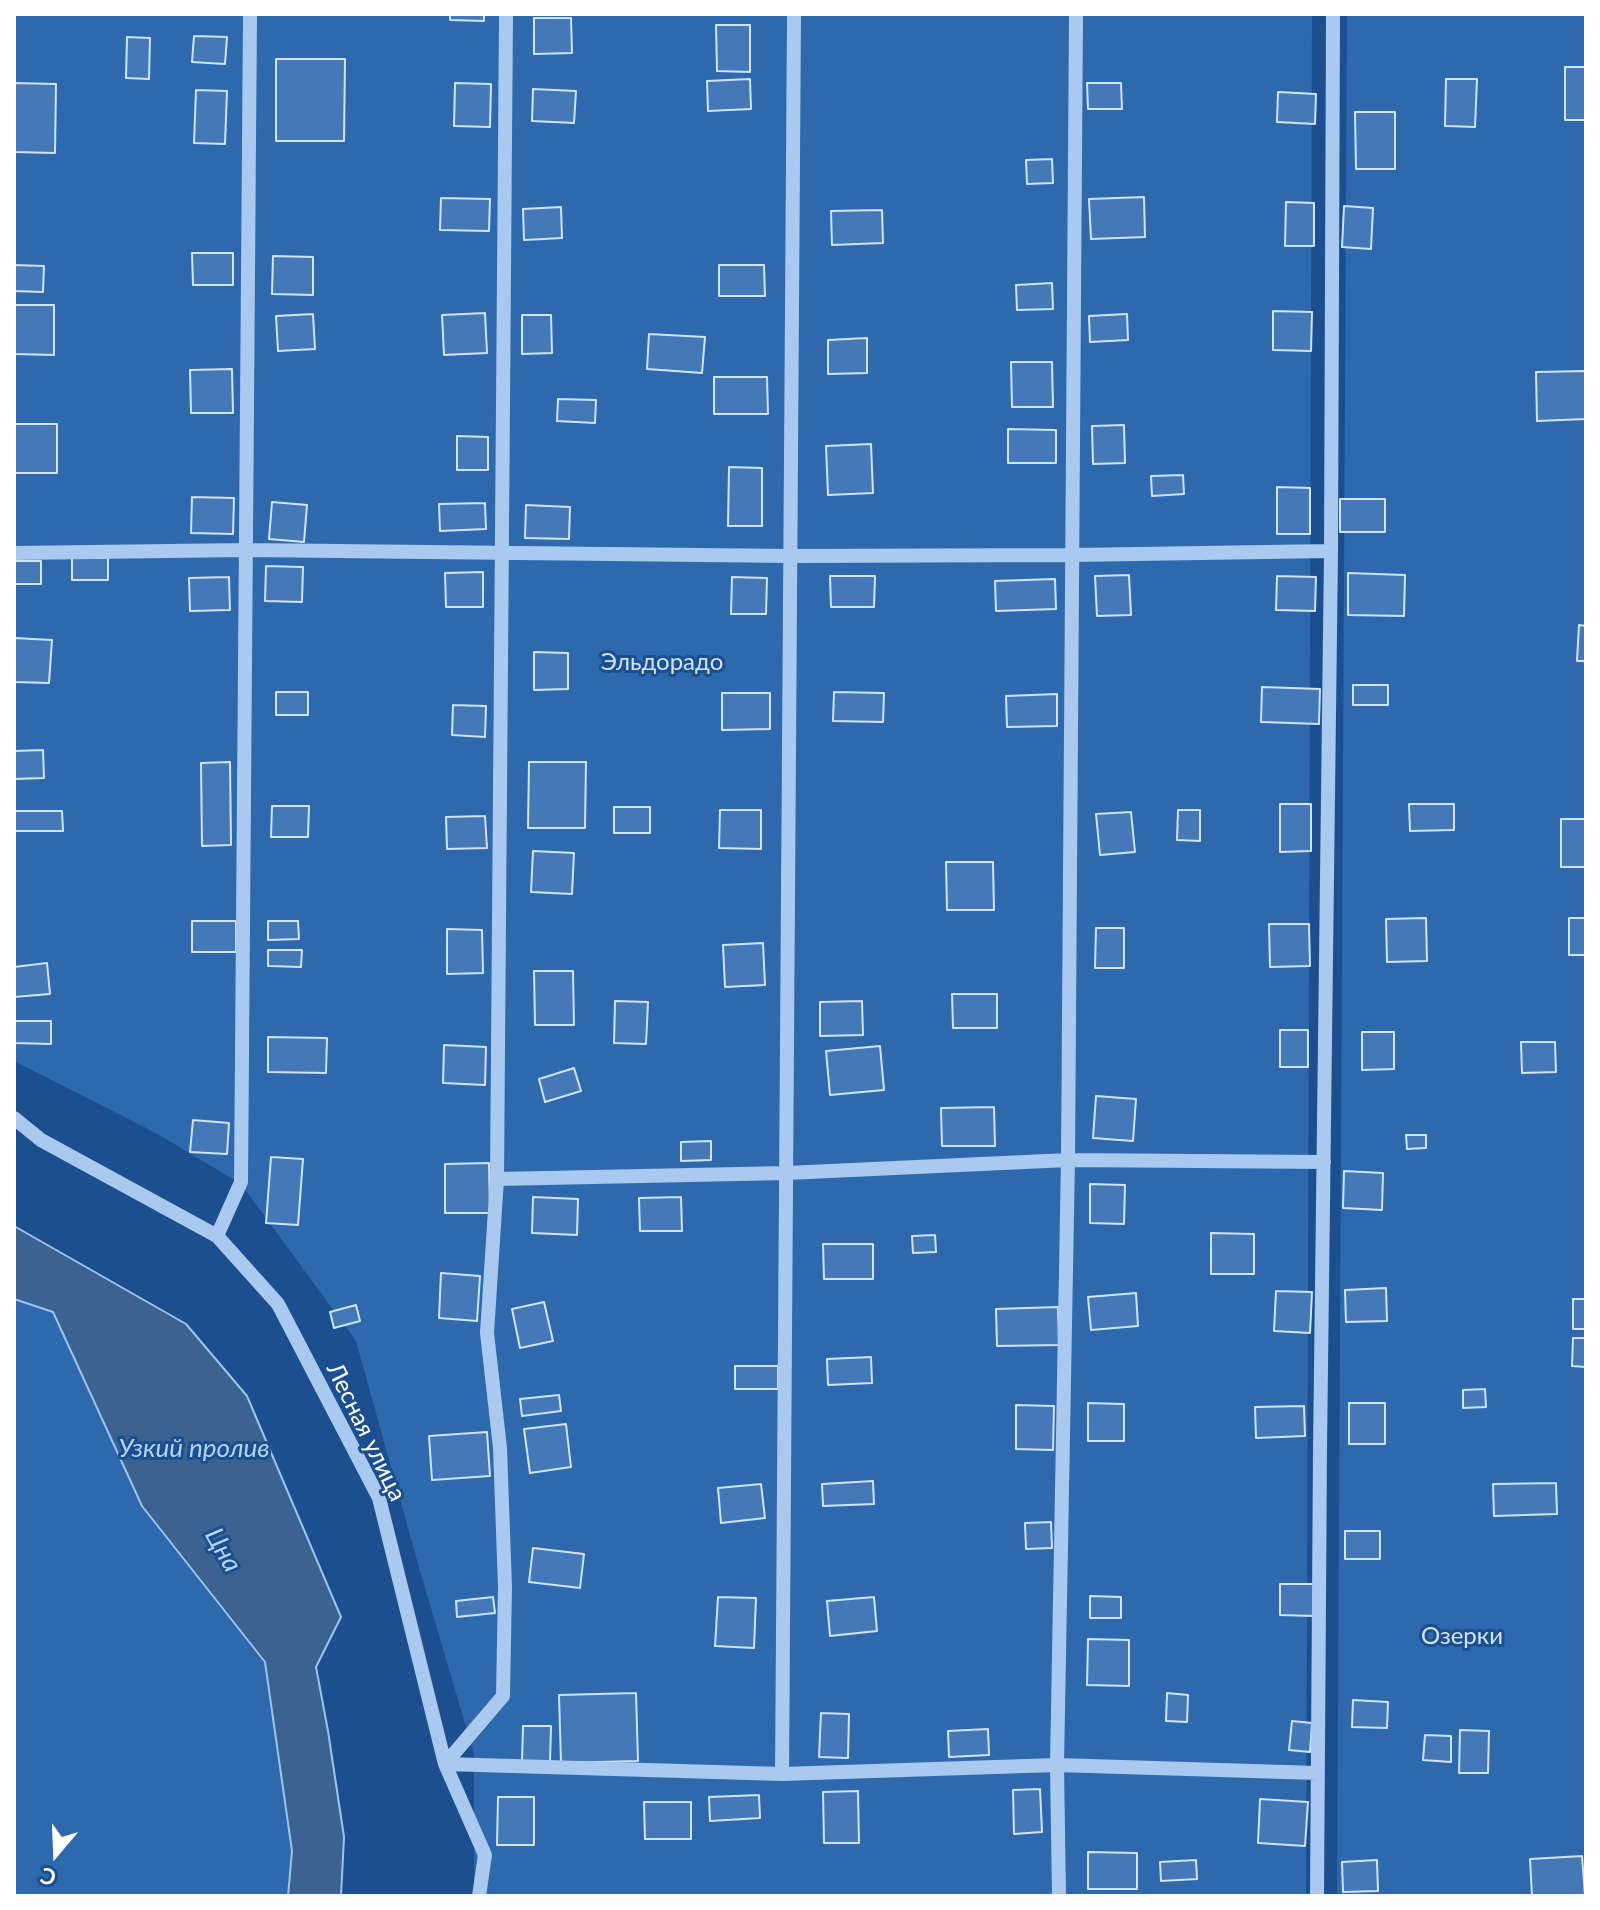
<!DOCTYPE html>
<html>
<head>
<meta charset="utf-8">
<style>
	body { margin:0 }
	#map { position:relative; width:1600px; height:1910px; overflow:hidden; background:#1b4f8f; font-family:Lato,sans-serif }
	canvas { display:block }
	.frame { position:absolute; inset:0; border:16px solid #fff; pointer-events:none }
	.north { position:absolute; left:16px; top:1814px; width:80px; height:80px; -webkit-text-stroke:6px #1b4f8f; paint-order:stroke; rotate:199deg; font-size:22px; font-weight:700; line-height:32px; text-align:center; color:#fff }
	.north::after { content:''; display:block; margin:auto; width:28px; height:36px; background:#fff; clip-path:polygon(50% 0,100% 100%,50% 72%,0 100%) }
</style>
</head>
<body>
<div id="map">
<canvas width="1600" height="1910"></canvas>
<div class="frame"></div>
<div class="north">С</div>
</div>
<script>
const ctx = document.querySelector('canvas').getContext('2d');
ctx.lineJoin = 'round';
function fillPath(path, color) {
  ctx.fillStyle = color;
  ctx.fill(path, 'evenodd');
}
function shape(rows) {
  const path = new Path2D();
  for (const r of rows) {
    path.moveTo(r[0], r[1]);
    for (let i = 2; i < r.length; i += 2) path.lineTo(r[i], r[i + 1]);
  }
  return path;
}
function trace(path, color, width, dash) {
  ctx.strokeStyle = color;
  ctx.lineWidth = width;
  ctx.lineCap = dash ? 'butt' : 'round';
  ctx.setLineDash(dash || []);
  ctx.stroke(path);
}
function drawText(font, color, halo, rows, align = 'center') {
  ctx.font = font + ' Lato,sans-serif';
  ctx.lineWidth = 6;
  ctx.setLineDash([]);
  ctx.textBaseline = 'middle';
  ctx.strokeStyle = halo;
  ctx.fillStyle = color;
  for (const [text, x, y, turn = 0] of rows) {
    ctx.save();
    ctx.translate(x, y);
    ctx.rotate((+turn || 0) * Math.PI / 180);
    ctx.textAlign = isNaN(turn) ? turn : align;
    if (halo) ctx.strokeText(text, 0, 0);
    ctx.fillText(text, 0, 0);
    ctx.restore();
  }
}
const green = shape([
	[14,14,1312,14,1306,1896,474,1896,474,1754,418,1564,356,1341,241,1184,156,1133,14,1061],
	[1347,14,1586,14,1586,1896,1337,1896],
	[14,1299,53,1312,142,1506,265,1661,292,1851,288,1896,14,1896]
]);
const water = shape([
	[14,1226,186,1324,247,1396,341,1617,316,1667,328,1731,344,1837,341,1896,288,1896,292,1851,265,1662,142,1506,53,1312,14,1299,14,1226]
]);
const building = shape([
	[450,14,484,14,484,21,450,20,450,14],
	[534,18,571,18,572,53,534,54,534,18],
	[716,25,750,25,750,72,717,71,716,25],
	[194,36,227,37,225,64,192,62,194,36],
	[127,37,150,38,149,79,126,78,127,37],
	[276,59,345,59,344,141,276,141,276,59],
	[1565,67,1586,67,1586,120,1565,120,1565,67],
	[750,79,751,109,708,111,707,81,750,79],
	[1446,79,1477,79,1475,127,1445,126,1446,79],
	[14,83,56,84,55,153,14,152,14,83],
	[455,83,491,84,490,127,454,126,455,83],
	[1087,83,1121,83,1122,109,1088,109,1087,83],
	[533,89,576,91,574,123,532,121,533,89],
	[196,90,227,91,225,144,194,143,196,90],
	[1278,92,1316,94,1315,124,1277,122,1278,92],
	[1355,112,1395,112,1395,169,1356,169,1355,112],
	[1052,159,1053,183,1027,184,1026,160,1052,159],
	[1144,197,1145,237,1091,239,1089,199,1144,197],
	[441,198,490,199,489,231,440,230,441,198],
	[1286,202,1314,203,1314,246,1285,246,1286,202],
	[1344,206,1373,208,1371,249,1342,247,1344,206],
	[561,207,562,238,524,240,523,209,561,207],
	[882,210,883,243,832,245,831,211,882,210],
	[192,253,233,253,233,285,193,285,192,253],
	[273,256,313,257,313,295,272,294,273,256],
	[14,265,44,266,43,292,14,291,14,265],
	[719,265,764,265,765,296,719,296,719,265],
	[1052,283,1053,309,1017,310,1016,285,1052,283],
	[14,305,54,305,54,355,14,354,14,305],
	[1273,311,1312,312,1311,351,1273,350,1273,311],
	[485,313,487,353,444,355,442,315,485,313],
	[313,314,315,349,278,351,276,316,313,314],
	[1127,314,1128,340,1090,342,1089,316,1127,314],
	[522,315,551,315,552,353,522,354,522,315],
	[649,334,705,337,702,373,647,369,649,334],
	[867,338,867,373,828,374,828,340,867,338],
	[1011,362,1052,362,1053,407,1012,407,1011,362],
	[232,369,233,413,191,413,190,370,232,369],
	[1586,371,1586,419,1537,421,1536,372,1586,371],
	[714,377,767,377,768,414,714,414,714,377],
	[558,399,596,400,595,423,557,421,558,399],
	[14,424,57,424,57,473,14,473,14,424],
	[1124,425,1125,463,1093,464,1092,426,1124,425],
	[1008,429,1056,430,1056,463,1008,463,1008,429],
	[457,436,488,437,488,470,457,470,457,436],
	[871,444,873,493,828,495,826,446,871,444],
	[729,467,762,468,762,526,728,526,729,467],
	[1183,475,1184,494,1152,496,1151,476,1183,475],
	[1277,487,1310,488,1310,534,1277,534,1277,487],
	[192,497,234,498,233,534,191,533,192,497],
	[1340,499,1385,499,1385,532,1340,532,1340,499],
	[272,502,307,505,304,542,269,539,272,502],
	[485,503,486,529,440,531,439,504,485,503],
	[526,505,570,507,569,539,525,538,526,505],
	[72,558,108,558,108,580,72,580,72,558],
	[14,561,41,561,41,584,14,584,14,561],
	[266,566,303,567,302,602,265,601,266,566],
	[483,572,483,607,446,607,445,573,483,572],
	[1348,573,1405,575,1404,616,1348,615,1348,573],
	[1129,575,1131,615,1097,616,1095,576,1129,575],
	[830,576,875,576,874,607,831,607,830,576],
	[1277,576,1316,577,1315,611,1276,610,1277,576],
	[229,577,230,610,190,611,189,578,229,577],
	[732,577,767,578,766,614,731,614,732,577],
	[1055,579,1056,609,996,611,995,581,1055,579],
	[1579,625,1586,626,1586,661,1577,661,1579,625],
	[15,638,52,640,49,683,14,682,15,638],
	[534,652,568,653,568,689,534,690,534,652],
	[1353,685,1388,685,1388,705,1353,705,1353,685],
	[1262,687,1320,689,1319,724,1261,722,1262,687],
	[276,692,308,692,308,715,276,715,276,692],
	[834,692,884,693,883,722,833,721,834,692],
	[722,693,770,693,770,729,722,730,722,693],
	[1057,694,1057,726,1007,727,1006,696,1057,694],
	[453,705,486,706,485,737,452,735,453,705],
	[43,750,44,778,14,779,14,751,43,750],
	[230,762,231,845,202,846,201,763,230,762],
	[529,762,586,762,585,828,528,828,529,762],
	[1280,804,1311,804,1311,851,1280,852,1280,804],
	[1409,804,1454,804,1454,830,1410,831,1409,804],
	[272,806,309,806,308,837,271,837,272,806],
	[614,807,650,807,650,833,614,833,614,807],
	[720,810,761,810,761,849,719,848,720,810],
	[1178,810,1200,810,1200,841,1177,840,1178,810],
	[14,811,62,811,63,831,14,831,14,811],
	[1131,812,1135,852,1100,855,1096,814,1131,812],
	[485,816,487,848,447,849,446,817,485,816],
	[1561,819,1586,819,1586,867,1561,867,1561,819],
	[533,851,574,853,572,894,531,892,533,851],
	[946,862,993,862,994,910,947,910,946,862],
	[1426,918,1427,961,1387,962,1386,919,1426,918],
	[1569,918,1586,918,1586,955,1569,955,1569,918],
	[192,921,236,921,236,952,192,952,192,921],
	[268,921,298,921,299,939,268,940,268,921],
	[1269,924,1309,924,1310,966,1270,967,1269,924],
	[1096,928,1124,928,1124,968,1095,968,1096,928],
	[447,929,482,930,483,973,447,974,447,929],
	[763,943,765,985,725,987,723,945,763,943],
	[268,950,302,950,301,967,268,966,268,950],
	[47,963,50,994,14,997,14,967,47,963],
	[534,971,573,971,574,1025,535,1025,534,971],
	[952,994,997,994,997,1028,953,1028,952,994],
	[615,1001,648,1002,646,1044,614,1043,615,1001],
	[862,1001,863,1035,820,1036,820,1002,862,1001],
	[14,1021,51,1021,51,1044,14,1043,14,1021],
	[1280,1030,1308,1030,1308,1067,1280,1067,1280,1030],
	[1362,1032,1394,1032,1394,1069,1362,1070,1362,1032],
	[268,1037,327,1038,326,1073,268,1072,268,1037],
	[1521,1042,1555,1042,1556,1072,1522,1073,1521,1042],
	[444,1045,486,1047,485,1085,443,1083,444,1045],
	[880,1046,884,1090,830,1095,826,1051,880,1046],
	[574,1068,581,1091,545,1102,539,1079,574,1068],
	[1096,1096,1136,1099,1133,1141,1093,1138,1096,1096],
	[994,1107,995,1146,942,1146,941,1108,994,1107],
	[193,1120,229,1123,227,1154,190,1152,193,1120],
	[1406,1135,1426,1135,1426,1148,1407,1149,1406,1135],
	[711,1141,711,1160,681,1161,681,1142,711,1141],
	[271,1157,303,1159,298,1225,266,1223,271,1157],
	[489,1163,490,1213,445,1213,445,1164,489,1163],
	[1344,1171,1383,1173,1382,1210,1343,1208,1344,1171],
	[1090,1184,1125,1185,1124,1224,1090,1223,1090,1184],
	[533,1197,578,1199,577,1235,532,1233,533,1197],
	[681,1197,682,1231,640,1231,639,1198,681,1197],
	[1211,1233,1254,1234,1254,1274,1211,1274,1211,1233],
	[935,1235,936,1252,913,1253,912,1236,935,1235],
	[823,1244,873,1244,873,1279,824,1279,823,1244],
	[441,1273,480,1276,477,1321,439,1318,441,1273],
	[1386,1288,1387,1321,1346,1322,1345,1290,1386,1288],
	[1276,1291,1312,1292,1310,1333,1274,1331,1276,1291],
	[1136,1293,1138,1326,1091,1330,1088,1297,1136,1293],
	[1573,1299,1586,1299,1586,1329,1573,1329,1573,1299],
	[544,1302,553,1341,520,1348,512,1309,544,1302],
	[356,1305,360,1321,334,1328,330,1312,356,1305],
	[1058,1307,1059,1345,997,1346,996,1309,1058,1307],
	[1573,1338,1586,1338,1586,1367,1572,1366,1573,1338],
	[871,1357,872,1383,828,1385,827,1359,871,1357],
	[735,1366,778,1366,778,1389,735,1389,735,1366],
	[1485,1389,1486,1407,1463,1408,1463,1390,1485,1389],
	[559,1395,561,1411,522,1416,520,1399,559,1395],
	[1088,1403,1124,1404,1124,1441,1088,1441,1088,1403],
	[1349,1403,1385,1403,1385,1444,1349,1444,1349,1403],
	[1016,1405,1054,1406,1053,1450,1016,1449,1016,1405],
	[1304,1406,1305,1436,1256,1438,1255,1407,1304,1406],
	[566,1424,571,1467,530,1473,524,1429,566,1424],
	[487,1432,490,1476,432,1480,429,1436,487,1432],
	[873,1481,874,1504,823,1506,822,1484,873,1481],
	[1556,1483,1557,1514,1494,1516,1493,1484,1556,1483],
	[761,1484,765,1518,721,1523,718,1488,761,1484],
	[1051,1522,1052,1548,1026,1549,1025,1523,1051,1522],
	[1345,1531,1380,1531,1380,1559,1345,1559,1345,1531],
	[533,1548,584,1554,580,1588,529,1582,533,1548],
	[1280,1584,1314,1584,1314,1616,1280,1615,1280,1584],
	[1090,1596,1121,1597,1121,1618,1090,1618,1090,1596],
	[493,1597,495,1613,457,1617,456,1601,493,1597],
	[718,1597,756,1598,754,1648,715,1646,718,1597],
	[874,1597,877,1631,830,1636,827,1601,874,1597],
	[1088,1639,1129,1640,1129,1686,1087,1685,1088,1639],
	[636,1693,638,1761,561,1763,559,1695,636,1693],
	[1167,1693,1188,1695,1187,1722,1166,1721,1167,1693],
	[1353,1700,1388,1702,1387,1728,1352,1727,1353,1700],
	[821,1713,849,1714,848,1758,819,1757,821,1713],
	[1292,1721,1312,1723,1310,1752,1289,1750,1292,1721],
	[523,1726,551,1726,550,1762,522,1761,523,1726],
	[988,1729,989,1755,949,1757,948,1731,988,1729],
	[1460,1730,1489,1731,1488,1773,1459,1773,1460,1730],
	[1425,1735,1451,1736,1451,1762,1423,1760,1425,1735],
	[1040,1789,1042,1832,1014,1834,1013,1790,1040,1789],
	[858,1791,859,1843,824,1843,823,1792,858,1791],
	[759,1795,760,1818,710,1821,709,1797,759,1795],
	[498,1797,534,1797,534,1845,497,1845,498,1797],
	[1260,1799,1308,1802,1305,1846,1258,1843,1260,1799],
	[644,1802,691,1802,691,1839,645,1839,644,1802],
	[1088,1852,1137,1853,1137,1889,1088,1889,1088,1852],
	[1582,1856,1585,1896,1532,1896,1530,1859,1582,1856],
	[1196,1860,1197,1879,1161,1881,1160,1862,1196,1860],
	[1377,1860,1378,1891,1343,1892,1342,1862,1377,1860]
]);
const minor = shape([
	[14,553,246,550,791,556,1072,555,1331,551],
	[14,1118,41,1140,217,1236,278,1304,379,1498,445,1764,485,1855,479,1896],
	[497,1179,787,1173,1068,1160,1324,1162],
	[217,1236,241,1182,250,14],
	[445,1764,503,1696,505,1587,500,1448,487,1333,497,1179,506,14],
	[445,1764,782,1774,1057,1765,1317,1773],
	[782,1774,794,14],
	[1059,1896,1057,1765,1068,1160,1076,14],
	[1317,1896,1320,1448,1331,551,1333,14]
]);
const parkNames = [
	["Эльдорадо",662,662],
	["Озерки",1462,1636]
];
const streetNames = [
	["Лесная улица",366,1432,64]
];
const waterNames = [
	["Узкий пролив",194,1449],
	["Цна",223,1550,60]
];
fillPath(green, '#2e69ad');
fillPath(water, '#3c6290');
trace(water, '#9cc4f0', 2);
fillPath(building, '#4478b7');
trace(building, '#cfe3fa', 2);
trace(minor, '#a9c9ee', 14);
drawText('24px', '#cfe3fa', '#1b4f8f', parkNames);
drawText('24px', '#fff', '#1b4f8f', streetNames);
drawText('italic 26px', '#b5d3f5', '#1b4f8f', waterNames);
</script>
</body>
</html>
